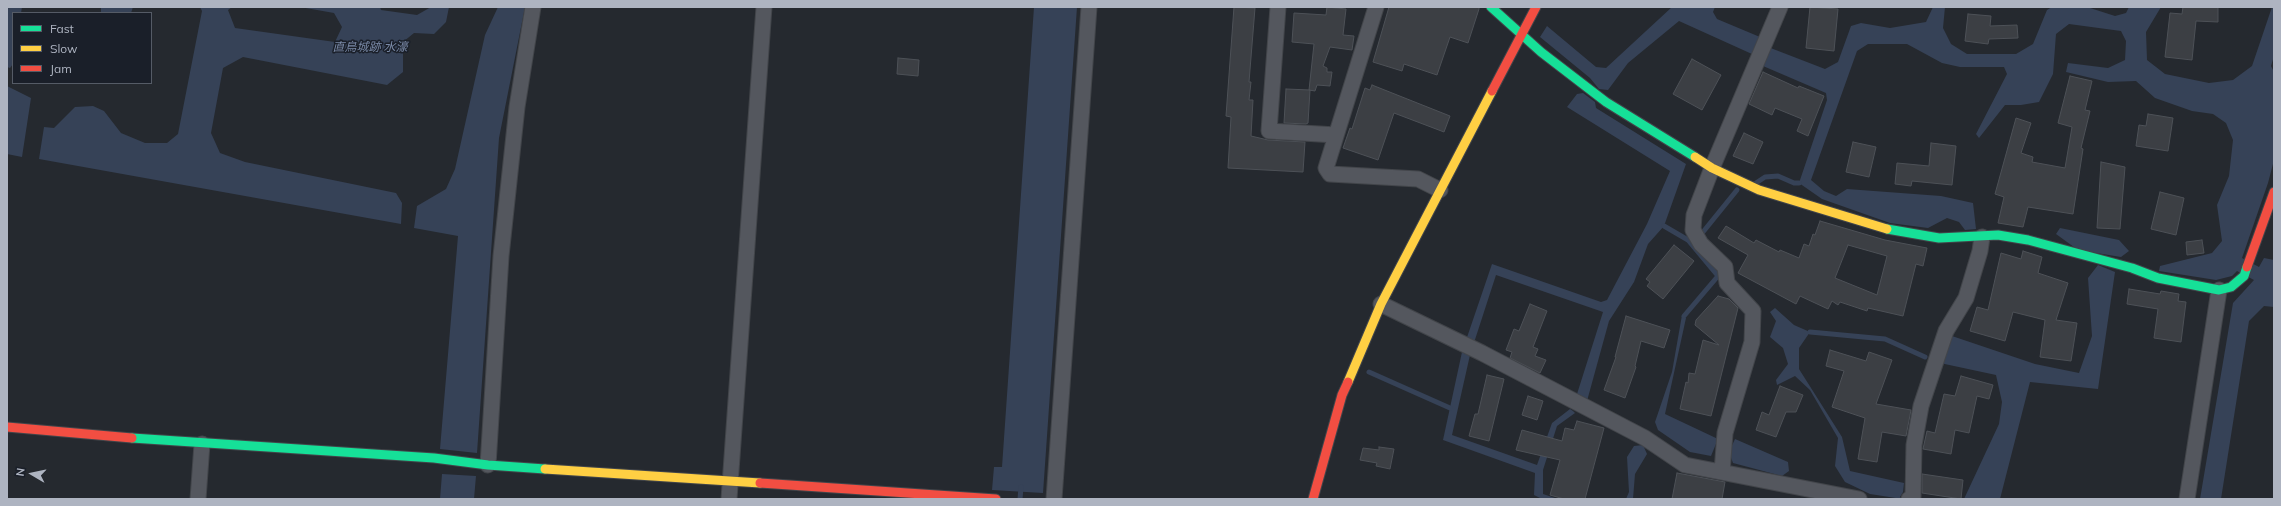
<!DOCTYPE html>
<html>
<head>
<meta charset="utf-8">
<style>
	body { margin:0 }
	#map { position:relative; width:2281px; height:506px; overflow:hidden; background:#25292f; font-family:Mulish,sans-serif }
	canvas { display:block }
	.frame { position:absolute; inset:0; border:8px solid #aeb4c1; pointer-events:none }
	.legend { position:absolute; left:12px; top:12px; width:140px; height:72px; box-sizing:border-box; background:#1a1f29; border:1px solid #555b66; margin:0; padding:5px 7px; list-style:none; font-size:12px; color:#aeb4c1 }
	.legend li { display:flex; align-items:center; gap:8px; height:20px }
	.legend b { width:20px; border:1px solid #555b66 }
	.north { position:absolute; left:12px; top:454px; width:40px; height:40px; -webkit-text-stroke:3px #1a1f29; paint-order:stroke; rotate:279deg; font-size:11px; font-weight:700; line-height:16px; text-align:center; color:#aeb4c1 }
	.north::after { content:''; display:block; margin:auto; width:14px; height:18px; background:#aeb4c1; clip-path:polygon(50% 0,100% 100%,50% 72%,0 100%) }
</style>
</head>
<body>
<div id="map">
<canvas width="2281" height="506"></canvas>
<div class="frame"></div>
<ul class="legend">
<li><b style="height:5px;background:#16e098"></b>Fast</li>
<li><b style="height:5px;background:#ffcf43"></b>Slow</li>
<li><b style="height:5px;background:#f24e42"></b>Jam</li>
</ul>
<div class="north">N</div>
</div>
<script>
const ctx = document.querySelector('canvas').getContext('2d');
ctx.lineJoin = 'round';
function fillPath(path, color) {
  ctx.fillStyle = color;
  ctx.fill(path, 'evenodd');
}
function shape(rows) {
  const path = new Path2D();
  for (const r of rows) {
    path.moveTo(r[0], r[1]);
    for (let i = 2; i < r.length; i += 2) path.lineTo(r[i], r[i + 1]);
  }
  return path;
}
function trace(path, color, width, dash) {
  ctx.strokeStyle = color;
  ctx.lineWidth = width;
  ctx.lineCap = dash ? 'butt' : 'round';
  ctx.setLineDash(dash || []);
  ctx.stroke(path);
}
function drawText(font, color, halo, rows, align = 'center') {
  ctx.font = font + ' Mulish,"Noto Sans JP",sans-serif';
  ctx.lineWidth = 3;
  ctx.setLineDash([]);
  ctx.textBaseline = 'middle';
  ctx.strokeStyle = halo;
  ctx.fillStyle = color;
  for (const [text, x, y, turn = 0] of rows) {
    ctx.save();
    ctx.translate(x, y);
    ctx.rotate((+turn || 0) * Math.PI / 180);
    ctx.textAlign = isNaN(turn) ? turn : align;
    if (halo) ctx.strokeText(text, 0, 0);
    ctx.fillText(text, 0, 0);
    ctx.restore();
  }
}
const water = shape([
	[7,7,22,7,21,13,13,13,13,64,10,68,7,67],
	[101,7,133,7,131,13,101,13],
	[200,7,232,7,228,10,235,28,335,42,342,27,334,13,300,7,380,7,381,10,417,15,431,7,449,7,446,22,434,34,414,33,403,42,403,72,387,85,243,57,223,68,211,133,220,153,245,162,396,193,402,203,401,224,39,159,44,127,54,128,75,107,93,106,104,111,121,133,145,143,167,143,178,134,202,11],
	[498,7,525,7,499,138,477,453,440,449,458,236,414,228,417,206,446,189,455,169,485,35],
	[1034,7,1077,7,1043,493,992,490,994,467,1002,467],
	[1672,7,1715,7,1713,12,1717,19,1760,37,1768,47,1825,69,1838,62,1851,26,1861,23,1890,28,1926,22,1933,7,1945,7,1943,28,1951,44,1967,54,2016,54,2033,44,2047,10,2052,7,2087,7,2115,16,2126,13,2129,7,2161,7,2146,32,2147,60,2165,74,2209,83,2233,80,2252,66,2272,7,2274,7,2274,56,2271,66,2274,72,2274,160,2268,183,2242,258,2259,267,2264,258,2274,260,2274,307,2264,306,2249,321,2221,499,2200,499,2233,303,2254,280,2237,271,2232,276,2216,280,2159,271,2160,266,2212,253,2222,241,2217,205,2229,176,2233,140,2226,123,2213,114,2192,111,2155,98,2136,81,2108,82,2066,72,2068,63,2108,68,2125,60,2126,41,2121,31,2069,24,2056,34,2053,74,2039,102,2021,105,2005,105,1979,138,1976,134,2007,74,2004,67,1960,67,1942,63,1907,44,1868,44,1857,51,1811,180,1824,191,1836,196,1847,189,1941,196,1973,203,1976,229,1965,230,1959,222,1947,218,1928,228,1890,223,1822,199,1799,183,1827,100,1826,93,1763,66,1763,59,1679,21,1628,63,1608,90,1599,89,1590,78,1540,37,1547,26,1596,67,1606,68],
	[7,86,31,98,22,157,7,154],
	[1583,93,1595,102,1596,108,1686,164,1664,226,1648,244,1634,282,1609,321,1587,401,1577,394,1603,312,1496,275,1470,355,1452,435,1537,465,1552,423,1570,409,1573,411,1575,413,1557,426,1543,470,1543,494,1558,499,1542,499,1534,495,1535,473,1443,440,1462,352,1492,264,1601,302,1607,300,1647,224,1670,171,1567,107,1577,94],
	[2060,228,2119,240,2129,251,2121,257,2078,250,2056,234],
	[2098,265,2115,272,2098,389,2030,382,2000,499,1964,499,1999,424,2002,402,1996,375,1940,363,1949,335,2035,364,2079,373,2092,336,2088,278],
	[1775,308,1794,325,1810,332,1799,348,1799,369,1842,437,1850,471,1904,483,1903,492,1900,497,1902,499,1870,494,1845,482,1835,466,1838,438,1810,390,1795,376,1777,385,1776,380,1788,364,1783,348,1770,337,1776,321,1770,312],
	[1682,315,1686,318,1665,414,1718,439,1711,456,1690,452,1658,430,1655,422,1672,372],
	[1735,439,1788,462,1789,471,1782,476,1733,463,1729,452],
	[1643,445,1647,454,1635,474,1633,499,1626,499,1629,492,1627,457,1634,446],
	[442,474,476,476,474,499,440,499]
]);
const stream = shape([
	[1756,183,1765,177,1778,176,1794,183,1799,183],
	[1664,226,1688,240,1718,276,1684,316],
	[1703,232,1737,190],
	[1810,332,1885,339,1925,357],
	[1369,372,1450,408],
	[1020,499,1021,487]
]);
const building = shape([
	[1234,7,1255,8,1249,82,1251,82,1249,100,1253,100,1251,136,1268,140,1305,142,1303,172,1228,168,1231,117,1226,116,1234,7],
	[1327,7,1346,9,1343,35,1354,36,1352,50,1330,47,1323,66,1327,68,1327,72,1332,72,1330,86,1317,85,1315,91,1309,90,1314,44,1292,42,1294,13,1326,15,1327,7],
	[1389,7,1479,7,1479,9,1468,43,1450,37,1437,75,1404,64,1402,71,1373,62,1389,7],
	[1810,7,1838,9,1834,51,1806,48,1810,7],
	[2183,7,2218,7,2218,22,2196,21,2192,60,2165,57,2170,13,2182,14,2183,7],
	[1968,14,1991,16,1990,26,2017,25,2018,38,1989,39,1988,44,1965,41,1968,14],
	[898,58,919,60,918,76,897,74,898,58],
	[1692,59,1721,75,1702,110,1673,94,1692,59],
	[1763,72,1798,88,1799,86,1824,96,1808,136,1797,131,1802,119,1775,108,1772,115,1749,104,1763,72],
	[2070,76,2092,81,2085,110,2090,111,2081,148,2083,149,2073,214,2028,207,2023,227,1998,223,2004,197,1995,194,2016,118,2031,123,2021,153,2033,157,2032,162,2065,168,2072,127,2058,123,2070,76],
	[1372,85,1450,116,1444,132,1394,113,1378,160,1343,148,1350,128,1352,129,1365,88,1370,90,1372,85],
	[1286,89,1310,90,1308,123,1306,124,1284,123,1286,89],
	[2148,114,2173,118,2168,151,2136,146,2139,125,2146,126,2148,114],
	[1744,133,1763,142,1753,164,1733,156,1744,133],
	[1853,142,1876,147,1869,177,1846,172,1853,142],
	[1931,143,1956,146,1952,185,1912,181,1911,186,1895,184,1897,163,1929,166,1931,143],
	[2101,162,2125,167,2120,229,2097,228,2101,162],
	[2160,192,2184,198,2176,235,2151,229,2160,192],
	[1820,221,1885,240,1927,248,1923,266,1916,264,1903,316,1868,308,1867,311,1840,302,1838,305,1832,301,1828,309,1800,296,1796,304,1738,273,1748,255,1718,238,1726,226,1754,243,1756,240,1779,252,1780,250,1799,258,1804,244,1809,246,1813,234,1815,235,1820,221],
	[1848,245,1887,256,1877,295,1835,278,1848,245],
	[2202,240,2204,253,2187,255,2186,242,2202,240],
	[1674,245,1694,261,1663,299,1647,286,1650,282,1646,279,1674,245],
	[2023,251,2042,257,2038,273,2068,283,2056,320,2077,323,2071,361,2040,357,2045,320,2013,312,2005,341,1970,331,1977,307,1988,310,2001,253,2021,259,2023,251],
	[2129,289,2160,294,2161,291,2179,294,2178,301,2186,302,2181,342,2154,338,2158,309,2127,304,2129,289],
	[1718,296,1729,299,1738,308,1711,416,1680,409,1686,382,1688,383,1689,373,1695,374,1703,340,1719,345,1695,325,1696,320,1718,296],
	[1530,304,1547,311,1533,347,1538,349,1535,356,1546,360,1540,373,1510,358,1512,352,1506,350,1514,329,1519,331,1530,304],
	[1626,316,1670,330,1664,348,1641,341,1635,366,1636,367,1625,398,1604,390,1616,357,1615,357,1626,316],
	[1830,350,1866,361,1869,352,1892,360,1876,404,1911,410,1906,436,1882,432,1877,462,1858,459,1865,418,1832,407,1844,371,1826,366,1830,350],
	[1487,375,1504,379,1489,441,1469,436,1475,414,1478,414,1487,375],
	[1961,376,1993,385,1989,399,1977,396,1969,433,1955,430,1951,454,1923,449,1927,431,1935,433,1944,394,1955,396,1961,376],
	[1780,386,1803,395,1796,412,1786,412,1776,437,1756,430,1762,412,1769,415,1780,386],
	[1528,396,1543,401,1537,420,1522,415,1528,396],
	[1577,421,1604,428,1585,499,1564,499,1550,495,1560,460,1516,450,1522,430,1562,441,1565,428,1574,430,1577,421],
	[1379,447,1394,449,1390,469,1376,466,1377,463,1360,460,1363,448,1379,450,1379,447],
	[1677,473,1725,482,1722,499,1672,499,1677,473],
	[1922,474,1963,480,1961,499,1922,493,1922,474]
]);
const street = shape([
	[1278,7,1269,131,1336,135],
	[1376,7,1326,168,1330,174,1418,179,1440,190],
	[1381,304,1482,353,1645,438,1685,465,1859,499],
	[488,465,501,256,517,107,533,7],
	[1722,472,1725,433,1752,342,1753,311,1727,283,1725,267,1701,244,1693,230,1694,215,1712,168,1780,7],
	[198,499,202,444],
	[729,499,764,7],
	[1054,499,1089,7],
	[1909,499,1913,497,1914,445,1921,406,1946,331,1966,298,1980,251,1982,237],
	[2187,499,2219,290]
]);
const fast = shape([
	[1491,7,1541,52,1606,102,1695,157],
	[1887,229,1939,238,1998,235,2028,240,2132,268,2158,278,2219,290,2231,287,2244,276,2247,267],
	[132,438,434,458,488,465,545,469]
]);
const slow = shape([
	[1695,157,1712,168,1759,190,1887,229],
	[1348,382,1381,304,1492,91],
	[545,469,760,483]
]);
const jam = shape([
	[1492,91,1536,7],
	[2247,267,2274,192],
	[7,427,132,438],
	[760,483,996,499],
	[1313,499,1342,395,1348,382]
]);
const waterNames = [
	["直鳥城跡 水濠",370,47]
];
fillPath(water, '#364257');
trace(stream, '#364257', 5);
fillPath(building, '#3c3f44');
trace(building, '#4d5157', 1);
trace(street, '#42454a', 17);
trace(fast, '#42454a', 11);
trace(slow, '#42454a', 11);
trace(jam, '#42454a', 11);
trace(street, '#54575e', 15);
trace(fast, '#16e098', 9);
trace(slow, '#ffcf43', 9);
trace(jam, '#f24e42', 9);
drawText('italic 12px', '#7a8aa7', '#1a1f29', waterNames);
</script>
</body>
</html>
